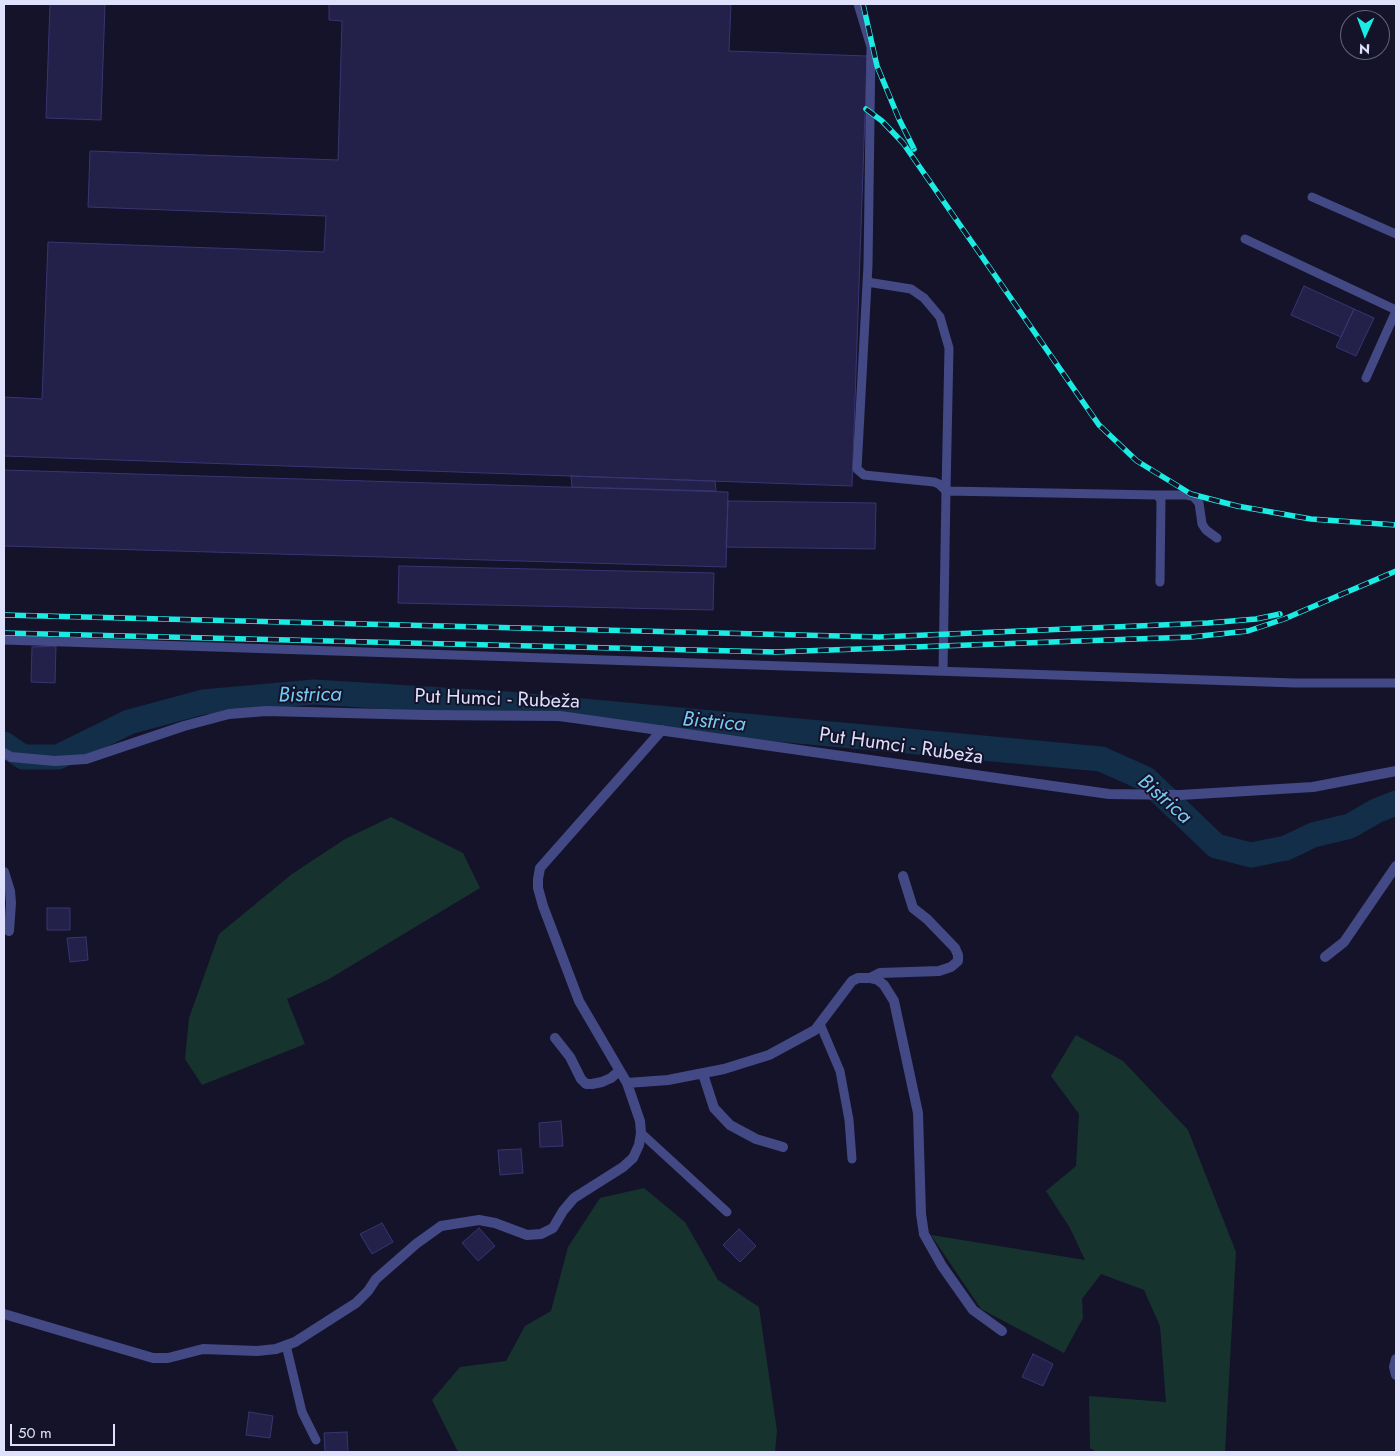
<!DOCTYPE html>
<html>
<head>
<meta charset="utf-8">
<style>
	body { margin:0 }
	#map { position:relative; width:1400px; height:1456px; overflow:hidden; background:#14132a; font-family:Jost,sans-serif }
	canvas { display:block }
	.frame { position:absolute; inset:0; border:5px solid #dfe0fc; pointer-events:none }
	.north { position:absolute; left:1340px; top:10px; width:50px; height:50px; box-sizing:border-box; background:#14132a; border:1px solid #65657e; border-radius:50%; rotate:182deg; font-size:14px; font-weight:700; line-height:20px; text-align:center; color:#dfe0fc }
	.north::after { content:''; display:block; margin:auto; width:18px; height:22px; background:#1bece3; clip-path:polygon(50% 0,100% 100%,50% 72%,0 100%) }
	.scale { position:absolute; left:10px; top:1424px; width:105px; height:22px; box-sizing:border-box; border:2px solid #dfe0fc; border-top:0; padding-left:6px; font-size:15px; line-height:18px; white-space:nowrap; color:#dfe0fc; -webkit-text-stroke:4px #14132a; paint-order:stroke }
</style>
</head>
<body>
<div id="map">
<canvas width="1400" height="1456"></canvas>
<div class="frame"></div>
<div class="north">N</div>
<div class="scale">50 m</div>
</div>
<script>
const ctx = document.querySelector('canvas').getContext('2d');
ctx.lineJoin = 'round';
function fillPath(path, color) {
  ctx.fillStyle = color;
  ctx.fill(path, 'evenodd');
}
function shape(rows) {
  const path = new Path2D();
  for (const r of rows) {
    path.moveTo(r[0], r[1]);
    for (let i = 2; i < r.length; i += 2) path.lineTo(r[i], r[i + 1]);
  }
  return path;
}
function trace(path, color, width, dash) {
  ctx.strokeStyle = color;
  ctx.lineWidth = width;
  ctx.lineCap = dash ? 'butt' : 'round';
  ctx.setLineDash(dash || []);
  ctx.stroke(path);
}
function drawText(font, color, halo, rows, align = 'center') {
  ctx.font = font + ' Jost,sans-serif';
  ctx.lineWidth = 4;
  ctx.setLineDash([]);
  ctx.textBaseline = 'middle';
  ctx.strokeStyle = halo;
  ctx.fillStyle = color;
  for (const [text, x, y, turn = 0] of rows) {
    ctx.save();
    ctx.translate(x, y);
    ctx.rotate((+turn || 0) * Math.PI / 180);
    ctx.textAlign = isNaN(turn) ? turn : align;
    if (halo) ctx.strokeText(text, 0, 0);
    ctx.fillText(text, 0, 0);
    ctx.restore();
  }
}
const green = shape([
	[391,817,463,853,480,888,329,979,287,999,305,1044,202,1085,185,1059,189,1018,219,934,292,874,345,839],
	[1076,1035,1123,1061,1188,1130,1236,1252,1225,1452,1097,1452,1090,1448,1089,1396,1166,1402,1160,1326,1144,1290,1101,1274,1082,1299,1083,1318,1064,1353,981,1309,931,1235,1085,1260,1070,1228,1046,1191,1076,1166,1079,1114,1051,1076],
	[644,1188,685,1222,718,1280,759,1307,777,1431,775,1452,458,1452,432,1400,460,1367,506,1361,525,1326,551,1311,568,1247,600,1198]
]);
const river = shape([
	[4,744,23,757,58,757,129,722,203,702,314,692,507,704,1101,759,1146,779,1216,846,1251,855,1286,848,1313,835,1350,826,1376,811,1396,803]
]);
const building = shape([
	[50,4,105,4,101,120,46,118,50,4],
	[329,4,731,4,729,51,867,56,852,486,4,456,4,397,42,399,48,242,324,252,326,216,88,207,90,151,338,160,342,21,329,20,329,4],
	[1304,286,1354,309,1341,337,1291,315,1304,286],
	[1354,309,1374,318,1356,356,1336,347,1354,309],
	[4,470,728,492,726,567,4,546,4,470],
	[571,476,715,481,716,491,572,487,571,476],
	[728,501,876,503,875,549,726,547,728,501],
	[399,566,714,573,713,610,398,603,399,566],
	[56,646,55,683,31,682,32,647,56,646],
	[47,908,70,908,70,930,47,930,47,908],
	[86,937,88,960,70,962,67,938,86,937],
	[561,1121,563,1146,540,1147,539,1123,561,1121],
	[521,1149,523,1173,500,1175,498,1150,521,1149],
	[382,1223,393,1242,372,1254,360,1234,382,1223],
	[479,1228,495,1246,478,1261,462,1243,479,1228],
	[739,1229,756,1246,740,1262,723,1245,739,1229],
	[1033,1354,1053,1364,1043,1386,1022,1377,1033,1354],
	[249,1412,273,1416,270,1438,246,1435,249,1412],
	[347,1432,348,1452,325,1452,324,1433,347,1432]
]);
const service = shape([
	[858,4,871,47,868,265,857,469,864,475,934,482,939,484,946,491,943,671],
	[1312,197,1396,234],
	[1245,239,1396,310],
	[867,282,911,289,924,298,940,317,949,348,946,491,1157,495,1161,500,1160,582],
	[1366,378,1396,311],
	[1157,495,1186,495,1194,497,1199,503,1202,524,1206,530,1217,538],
	[4,640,1295,683,1396,683],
	[820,1024,840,1071,849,1120,852,1159],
	[641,1133,727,1212],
	[286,1345,302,1412,316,1440]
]);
const minor = shape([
	[4,753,11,757,55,761,86,759,184,726,229,714,266,711,425,715,560,716,1109,794,1180,795,1313,787,1396,771],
	[4,872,10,891,11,903,9,931],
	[1325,957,1344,942,1396,866],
	[870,978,880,973,939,971,951,967,958,961,958,955,955,948,927,919,913,908,903,876],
	[555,1038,570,1057,581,1079,586,1084,592,1084,602,1082,611,1078,619,1071],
	[703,1074,714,1108,730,1125,756,1139,783,1147],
	[627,1083,668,1080,724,1069,769,1055,815,1030,852,981,858,978,870,978,878,980,884,985,894,1001,918,1113,921,1214,924,1234,942,1266,973,1310,1002,1331],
	[4,1314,153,1358,168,1358,203,1349,257,1351,276,1349,295,1342,356,1303,368,1291,376,1279,416,1244,441,1226,479,1220,495,1223,527,1235,541,1234,553,1228,563,1211,574,1198,623,1167,633,1158,639,1145,641,1133,640,1121,627,1083,579,1001,543,906,538,888,538,879,540,868,662,730],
	[1396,1359,1394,1367,1396,1375]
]);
const rail = shape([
	[863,4,877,66,899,119,914,149],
	[866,109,882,121,903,143,1099,425,1137,461,1191,494,1237,506,1311,519,1396,525],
	[4,615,879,637,1208,623,1256,619,1280,614],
	[4,633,775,652,1191,637,1248,631,1284,619,1396,571]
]);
const streetNames = [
	["Put Humci - Rubeža",497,700,2],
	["Put Humci - Rubeža",901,747,8]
];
const waterNames = [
	["Bistrica",310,696,-1],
	["Bistrica",714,723,5],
	["Bistrica",1164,800,41]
];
fillPath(green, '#17332e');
trace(river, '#122e49', 25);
fillPath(building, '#232149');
trace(building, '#383573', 1);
trace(service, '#424985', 9);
trace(minor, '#424985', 10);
trace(rail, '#1bece3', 5.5);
trace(rail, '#14132a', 4, [11]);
drawText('20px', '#dfe0fc', '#14132a', streetNames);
drawText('italic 21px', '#76cbf4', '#14132a', waterNames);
</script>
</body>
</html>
